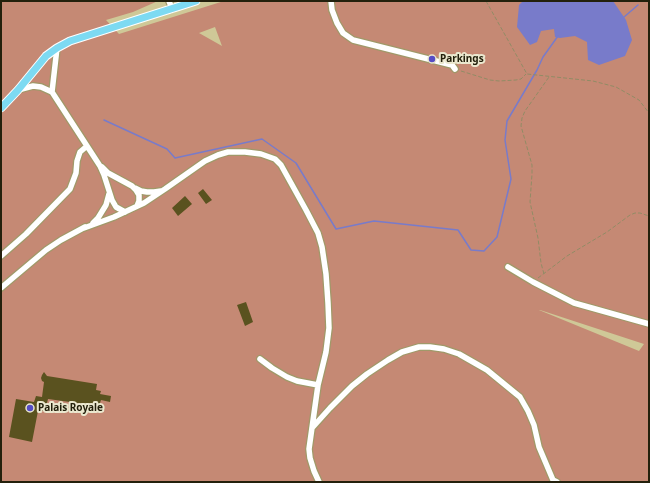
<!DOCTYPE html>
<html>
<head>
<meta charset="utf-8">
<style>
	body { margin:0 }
	#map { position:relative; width:650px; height:483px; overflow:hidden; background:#cfc897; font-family:"Noto Sans",sans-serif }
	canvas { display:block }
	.frame { position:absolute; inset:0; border:2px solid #23200c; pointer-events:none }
</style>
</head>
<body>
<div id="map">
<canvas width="650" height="483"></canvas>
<div class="frame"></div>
</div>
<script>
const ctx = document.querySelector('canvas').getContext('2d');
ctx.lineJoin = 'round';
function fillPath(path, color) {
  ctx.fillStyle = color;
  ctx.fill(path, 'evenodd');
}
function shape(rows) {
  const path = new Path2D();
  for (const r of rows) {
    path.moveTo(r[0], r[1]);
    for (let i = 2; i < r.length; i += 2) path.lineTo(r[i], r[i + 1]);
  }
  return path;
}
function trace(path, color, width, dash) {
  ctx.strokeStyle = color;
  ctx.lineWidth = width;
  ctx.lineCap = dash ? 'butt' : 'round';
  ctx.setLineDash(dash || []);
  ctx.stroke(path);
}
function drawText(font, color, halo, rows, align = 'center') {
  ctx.font = font + ' "Noto Sans",sans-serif';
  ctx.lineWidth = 4;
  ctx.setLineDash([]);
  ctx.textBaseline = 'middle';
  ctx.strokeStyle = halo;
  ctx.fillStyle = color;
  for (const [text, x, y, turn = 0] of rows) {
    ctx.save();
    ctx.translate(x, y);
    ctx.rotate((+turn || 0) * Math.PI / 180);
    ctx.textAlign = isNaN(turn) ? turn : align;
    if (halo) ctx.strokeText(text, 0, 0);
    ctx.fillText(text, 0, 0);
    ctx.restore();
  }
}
const green = shape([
	[1,1,158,1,133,12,106,20,119,34,224,1,648,1,649,2,649,482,1,482],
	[215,27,222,46,199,33],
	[539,310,540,310,644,344,639,351]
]);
const water = shape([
	[523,1,613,1,626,20,632,40,625,56,599,65,588,60,587,42,575,36,560,38,555,37,554,29,541,31,537,42,530,45,517,27,519,5]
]);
const stream = shape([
	[624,17,638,5],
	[104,120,167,149,175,158,262,139,296,163,336,229,374,221,458,230,471,250,484,251,497,237,511,179,505,140,507,121,537,70,543,57,558,36]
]);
const building = shape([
	[203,189,212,200,206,204,198,193],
	[185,196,192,204,178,216,172,208],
	[246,302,253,322,245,326,237,305],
	[44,372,47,376,97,384,96,390,101,391,100,394,111,396,110,402,101,400,99,406,48,399,45,411,38,411,32,442,9,437,16,399,34,402,36,396,42,397,44,382,42,381,41,378,42,375]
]);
const path = shape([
	[486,1,527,74,593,81,616,87,639,100,649,113],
	[461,71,490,80,499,81,516,80,521,79,526,74],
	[544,274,541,263,538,238,530,202,532,174,532,165,521,126,522,118,525,111,549,77],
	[538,278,567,256,607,232,630,215,635,213,640,213,649,216]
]);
const minor = shape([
	[169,1,172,9],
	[331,1,332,10,337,23,343,33,353,40,452,65,455,69],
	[18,90,33,86,41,87,52,92,100,166,104,175,112,200,116,207,125,212],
	[52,92,57,48],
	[102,167,108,173,132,186,136,190,139,195,139,201,137,206],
	[135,188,141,191,147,192,154,192,161,191],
	[93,223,98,218,106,205,109,194],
	[84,228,114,217,144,203,165,189,205,161,218,155,228,152,245,152,261,154,275,159,281,165,306,210,318,233,322,247,326,274,328,303,329,328,326,352,318,385,309,449,310,458,314,471,319,482],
	[1,256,26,234,70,189,76,173,77,161,80,152,87,146],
	[508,267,533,282,574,303,649,324],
	[1,288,46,250,61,240,85,227],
	[260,359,272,368,287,377,297,381,318,385],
	[312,428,330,408,352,386,367,374,388,360,402,352,419,347,430,347,444,349,459,354,487,370,520,397,528,411,534,425,539,447,553,480,557,482]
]);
const major = shape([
	[1,108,18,90,46,56,57,48,70,41,196,1]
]);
const markers = [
	[432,59,4,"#564dc5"],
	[30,408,4,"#564dc5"]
];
const poiNames = [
	["Parkings",440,59],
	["Palais Royale",38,408]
];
fillPath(green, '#c58974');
fillPath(water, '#787bca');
trace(stream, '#787bca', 1.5);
fillPath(building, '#5a521f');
trace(minor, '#a09969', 8);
trace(major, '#fff', 9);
trace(path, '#918c65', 1, [4, 2]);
trace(minor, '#fff', 5.5);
trace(major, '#7ddaf2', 7);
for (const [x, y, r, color] of markers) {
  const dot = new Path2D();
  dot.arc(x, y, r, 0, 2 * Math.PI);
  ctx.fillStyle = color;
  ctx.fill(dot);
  trace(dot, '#ebe8cf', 1.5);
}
drawText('bold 10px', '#23200c', '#ebe8cf', poiNames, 'left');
</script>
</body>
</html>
